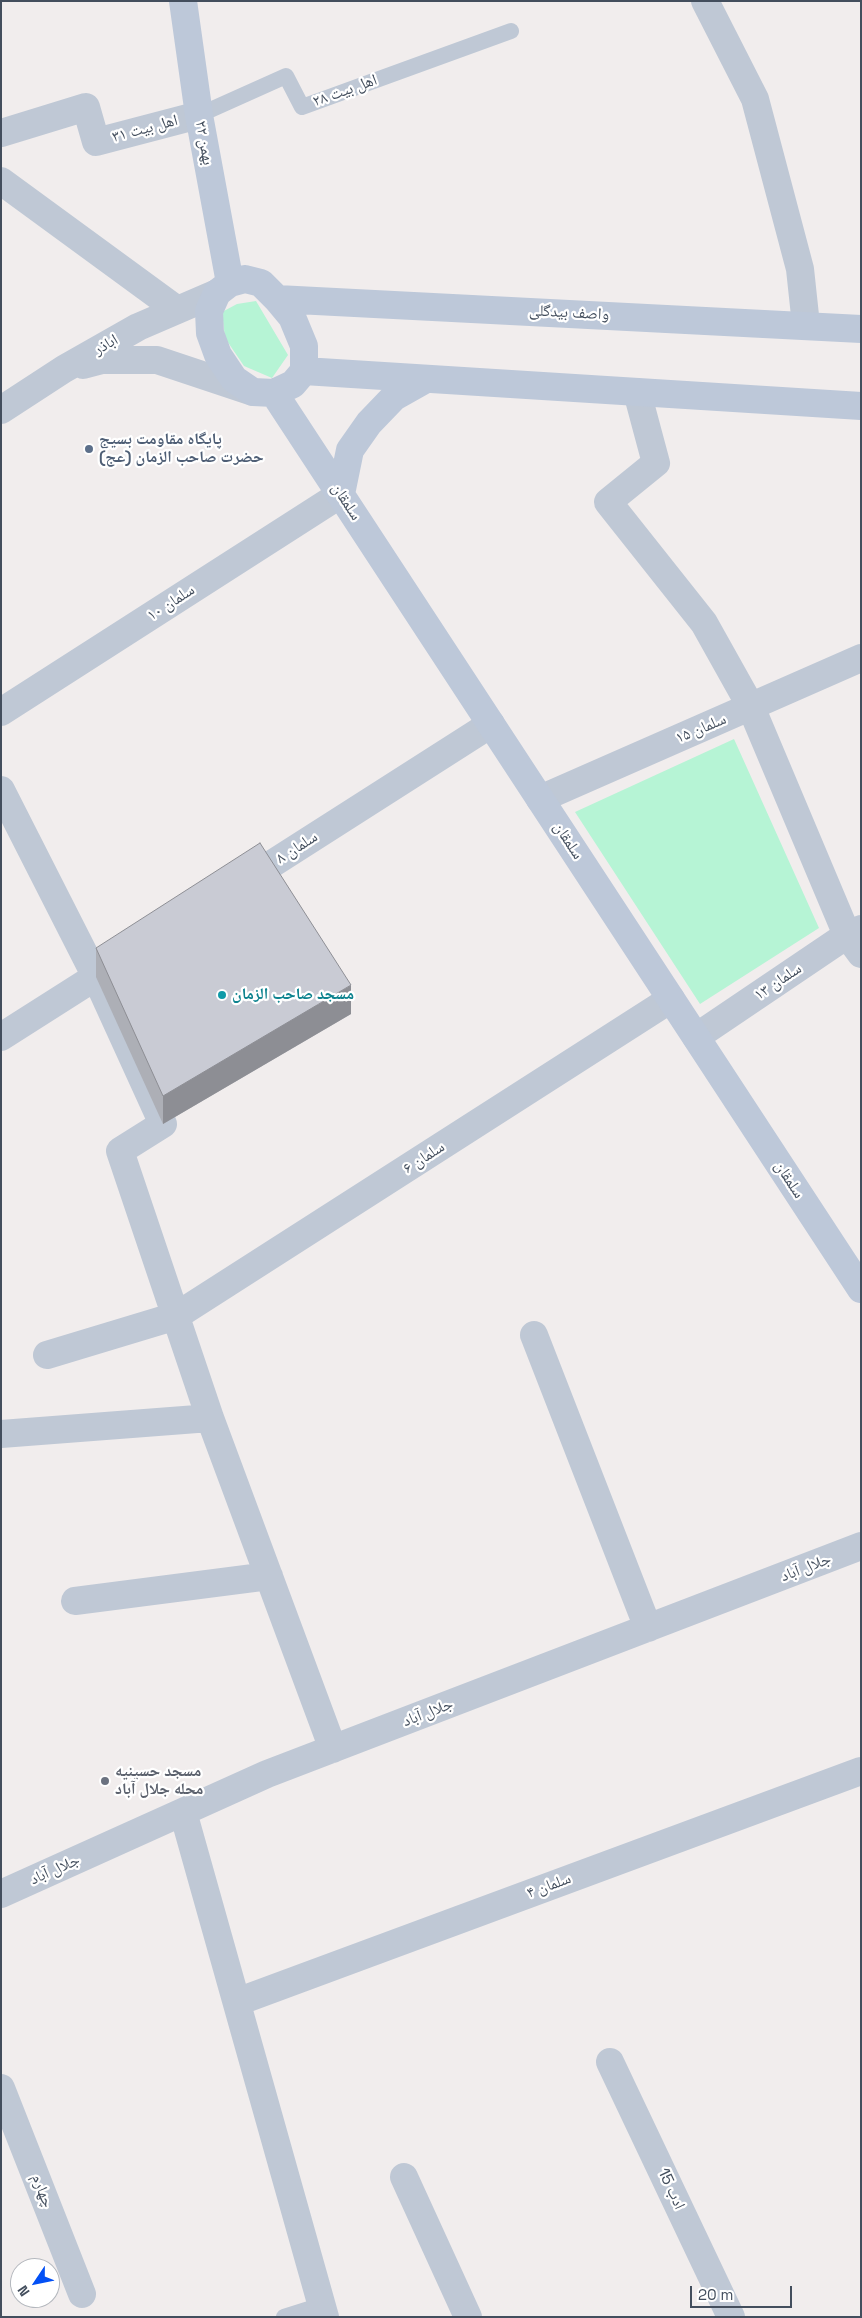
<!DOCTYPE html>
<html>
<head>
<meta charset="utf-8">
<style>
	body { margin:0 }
	#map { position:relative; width:862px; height:2318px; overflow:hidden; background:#f1eded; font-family:"Space Grotesk",sans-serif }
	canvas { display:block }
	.frame { position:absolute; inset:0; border:2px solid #434e5d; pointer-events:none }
	.north { position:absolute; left:10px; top:2258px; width:50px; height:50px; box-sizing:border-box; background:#fff; border:1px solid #b4b8be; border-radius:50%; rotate:236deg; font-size:14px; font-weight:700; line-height:20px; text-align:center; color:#434e5d }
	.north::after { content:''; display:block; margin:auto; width:18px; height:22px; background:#0350f5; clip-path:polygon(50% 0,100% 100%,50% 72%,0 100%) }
	.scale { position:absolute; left:690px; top:2286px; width:102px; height:22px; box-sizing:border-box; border:2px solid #434e5d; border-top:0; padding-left:6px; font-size:15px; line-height:18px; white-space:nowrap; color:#434e5d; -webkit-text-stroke:4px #fff; paint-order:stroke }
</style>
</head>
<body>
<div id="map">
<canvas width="862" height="2318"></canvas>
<div class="frame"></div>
<div class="north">N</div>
<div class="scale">20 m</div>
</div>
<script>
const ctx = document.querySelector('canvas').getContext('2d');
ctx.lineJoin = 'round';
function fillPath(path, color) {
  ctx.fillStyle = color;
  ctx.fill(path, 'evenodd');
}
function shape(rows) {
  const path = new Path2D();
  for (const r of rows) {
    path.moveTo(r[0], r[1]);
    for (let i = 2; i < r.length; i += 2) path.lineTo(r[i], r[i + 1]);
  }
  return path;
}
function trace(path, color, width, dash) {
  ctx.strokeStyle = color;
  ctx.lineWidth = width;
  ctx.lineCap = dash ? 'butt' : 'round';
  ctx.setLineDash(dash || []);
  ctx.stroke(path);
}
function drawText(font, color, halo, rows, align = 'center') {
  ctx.font = font + ' "Space Grotesk","Noto Naskh Arabic",sans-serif';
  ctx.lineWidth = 4.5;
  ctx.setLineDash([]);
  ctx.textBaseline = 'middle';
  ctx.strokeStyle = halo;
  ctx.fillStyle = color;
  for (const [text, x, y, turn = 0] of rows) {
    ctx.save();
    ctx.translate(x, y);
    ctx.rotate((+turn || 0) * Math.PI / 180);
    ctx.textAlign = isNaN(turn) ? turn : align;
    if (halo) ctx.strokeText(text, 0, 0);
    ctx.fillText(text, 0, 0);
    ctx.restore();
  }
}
const green = shape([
	[256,301,288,355,272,378,244,366,225,338,222,312,237,304],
	[734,739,819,928,700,1004,575,812]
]);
const lane = shape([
	[199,115,286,76,302,107,511,31],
	[284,2317,322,2305]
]);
const street = shape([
	[705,1,755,99,800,269,806,325],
	[1,133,86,107,96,142,199,115],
	[1,181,176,309],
	[83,365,102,360,157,360,253,392],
	[637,392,656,463,608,502,704,623,751,707,847,935,861,954],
	[1,410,64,369,138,327,217,293],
	[1,712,341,494],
	[1,790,96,977,163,1124,120,1151,210,1418,333,1749],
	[540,799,861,658],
	[242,883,491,724],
	[1,1037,111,967],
	[696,1037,847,935,861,929],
	[534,1335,648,1628],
	[47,1355,176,1316,671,999],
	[1,1434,210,1418],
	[75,1601,269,1576],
	[183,1812,325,2317],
	[1,1894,267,1774,861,1546],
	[237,2002,861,1771],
	[610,2062,731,2317],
	[1,2088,82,2294],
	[404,2177,468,2317]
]);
const secondary = shape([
	[183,1,199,115,230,283],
	[245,279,261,283,277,299,292,317,304,346,304,371,293,384,274,393,253,392,234,379,218,355,210,333,209,311,217,293,230,283,245,279],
	[277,299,861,329],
	[304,371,861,406],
	[274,393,861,1289],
	[341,494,350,450,369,423,394,397,426,379]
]);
const wall = shape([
	[96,948,351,1014,163,1124,96,977]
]);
const shadedWall = shape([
	[351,985,351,1014,163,1124,163,1096]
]);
const building = shape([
	[260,843,351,985,163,1096,96,948,260,843]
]);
const markers = [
	[89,449,5,"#5c6f8a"],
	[222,995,5,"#0f9aa8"],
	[105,1781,5,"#6b7280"]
];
const streetNames = [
	["اهل بیت ۲۸",345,91,-20],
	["اهل بیت ۳۱",145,129,-15],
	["۲۲ بهمن",204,143,80],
	["واصف بیدگلی",569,313,3],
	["اباذر",106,345,-30],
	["سلمقان",346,502,57],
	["سلمان ۱۰",171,603,-33],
	["سلمان ۱۵",701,729,-23],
	["سلمقان",568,841,57],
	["سلمان ۸",297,848,-33],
	["سلمان ۱۳",778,982,-34],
	["سلمان ۶",424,1158,-33],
	["سلمقان",789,1180,57],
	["جلال آباد",806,1568,-21],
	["جلال آباد",428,1713,-21],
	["جلال آباد",55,1870,-24],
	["سلمان ۴",549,1886,-20],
	["ادب 15",671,2189,65],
	["چهارم",42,2191,69]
];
const serviceNames = [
	["پایگاه مقاومت بسیج",99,440],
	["حضرت صاحب الزمان (عج)",99,458]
];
const cultureNames = [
	["مسجد صاحب الزمان",232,995]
];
const worshipNames = [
	["مسجد حسینیه",115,1772],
	["محله جلال آباد",115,1790]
];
fillPath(green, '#b6f4d5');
trace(lane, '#bfc8d5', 16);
trace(street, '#bfc8d5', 28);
trace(secondary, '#bdc8d9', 28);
fillPath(wall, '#adafb6');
fillPath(shadedWall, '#8d8e94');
fillPath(building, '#c9cbd4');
trace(building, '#8d8e94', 1);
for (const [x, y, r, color] of markers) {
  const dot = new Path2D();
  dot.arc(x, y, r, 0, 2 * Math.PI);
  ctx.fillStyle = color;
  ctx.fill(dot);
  trace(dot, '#fff', 2);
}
drawText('16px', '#434e5d', '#fff', streetNames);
drawText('bold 16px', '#4e5e75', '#fff', serviceNames, 'left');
drawText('bold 16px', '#0d838f', '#fff', cultureNames, 'left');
drawText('bold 16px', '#5b616d', '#fff', worshipNames, 'left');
</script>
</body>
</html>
